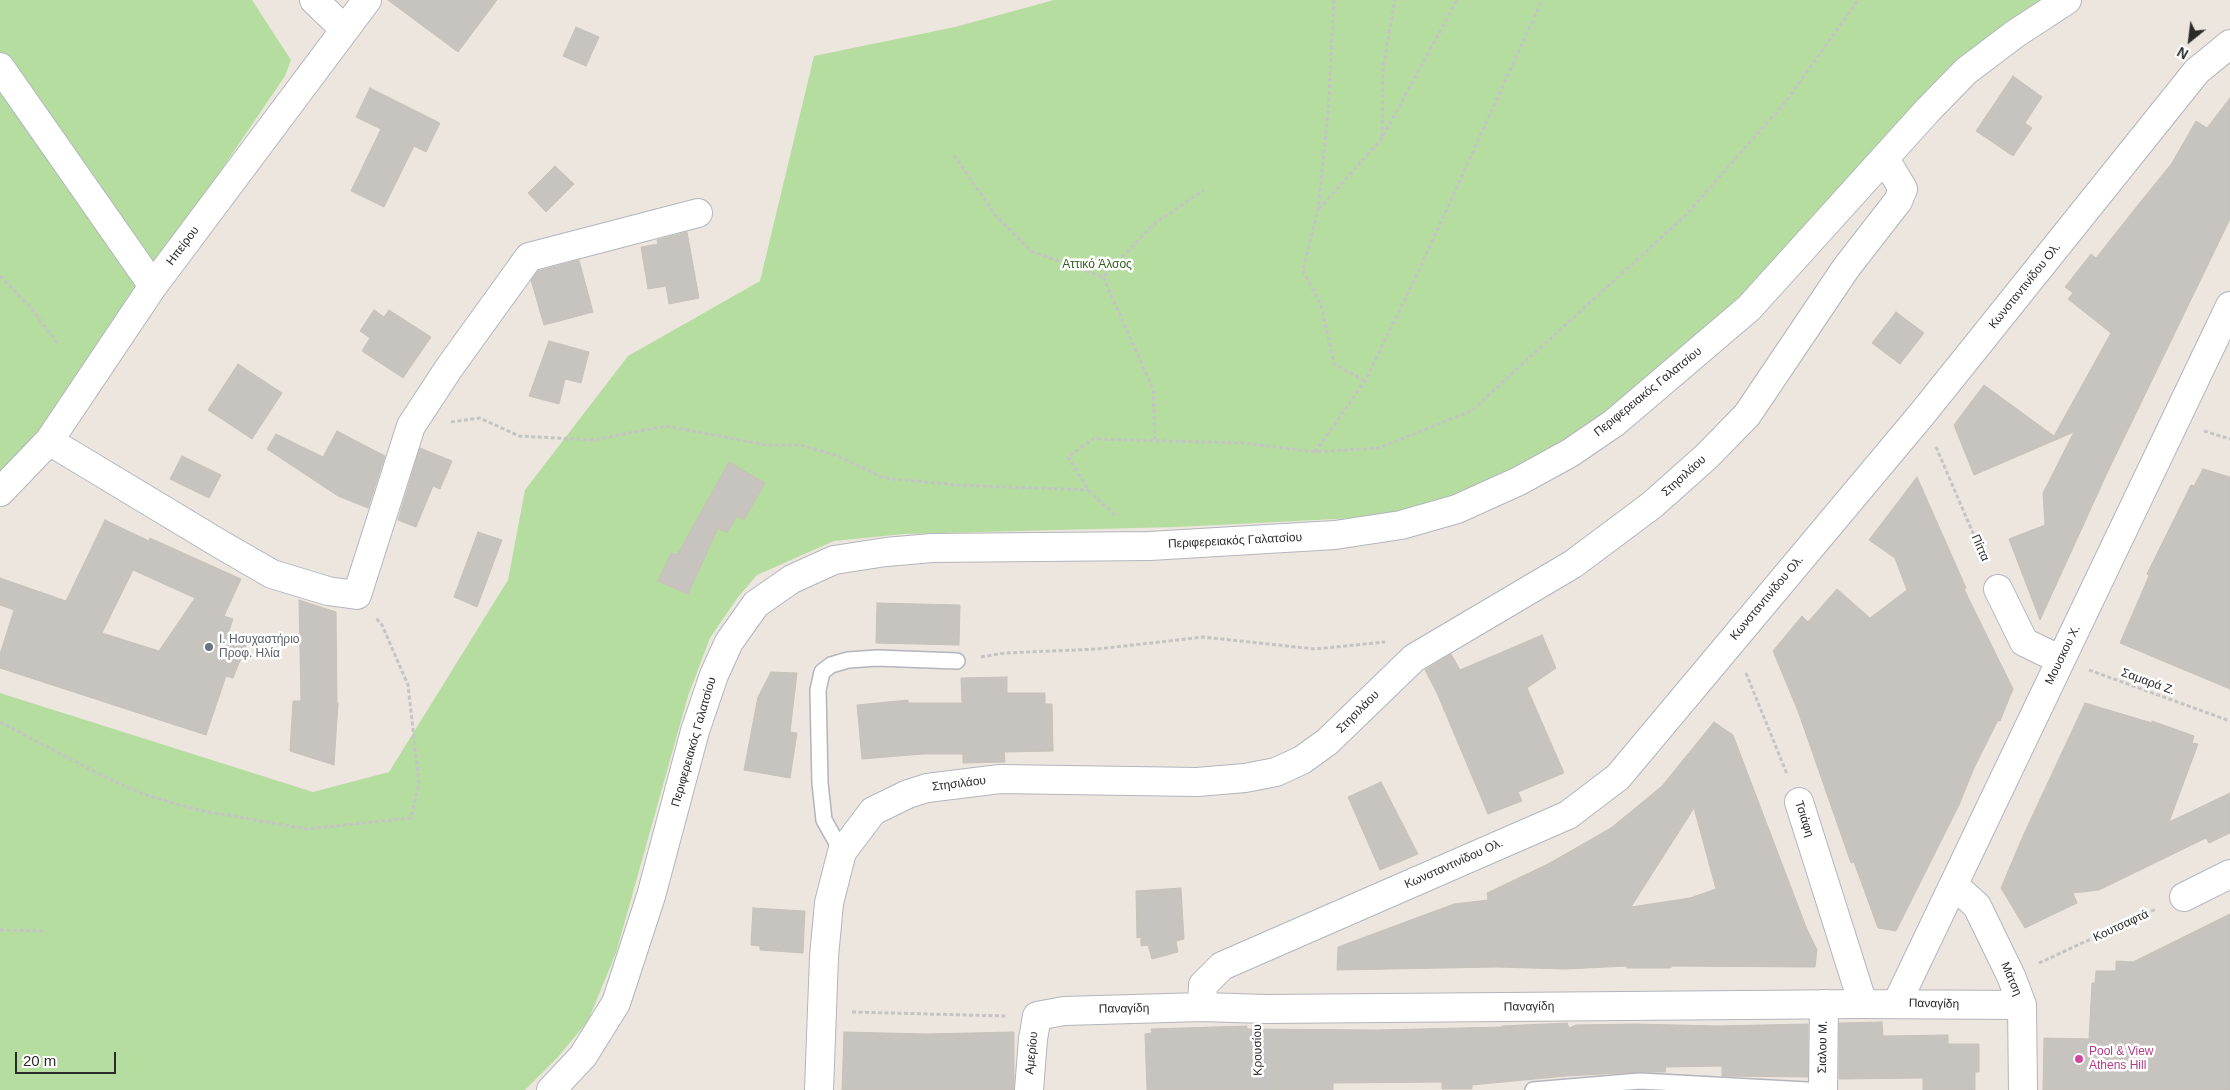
<!DOCTYPE html>
<html>
<head>
<meta charset="utf-8">
<style>
	body { margin:0 }
	#map { position:relative; width:2230px; height:1090px; overflow:hidden; background:#ece6df; font-family:Arial,sans-serif }
	canvas { display:block }
	.north { position:absolute; left:2165px; top:15px; width:50px; height:50px; -webkit-text-stroke:4px #fff; paint-order:stroke; rotate:209deg; font-size:14px; font-weight:700; line-height:20px; text-align:center; color:#2b2b2b }
	.north::after { content:''; display:block; margin:auto; width:18px; height:22px; background:#2b2b2b; clip-path:polygon(50% 0,100% 100%,50% 72%,0 100%) }
	.scale { position:absolute; left:15px; top:1052px; width:101px; height:22px; box-sizing:border-box; border:2px solid #2b2b2b; border-top:0; padding-left:6px; font-size:15px; line-height:18px; white-space:nowrap; color:#2b2b2b; -webkit-text-stroke:4px #fff; paint-order:stroke }
</style>
</head>
<body>
<div id="map">
<canvas width="2230" height="1090"></canvas>
<div class="north">N</div>
<div class="scale">20 m</div>
</div>
<script>
const ctx = document.querySelector('canvas').getContext('2d');
ctx.lineJoin = 'round';
function fillPath(path, color) {
  ctx.fillStyle = color;
  ctx.fill(path, 'evenodd');
}
function shape(rows) {
  const path = new Path2D();
  for (const r of rows) {
    path.moveTo(r[0], r[1]);
    for (let i = 2; i < r.length; i += 2) path.lineTo(r[i], r[i + 1]);
  }
  return path;
}
function trace(path, color, width, dash) {
  ctx.strokeStyle = color;
  ctx.lineWidth = width;
  ctx.lineCap = dash ? 'butt' : 'round';
  ctx.setLineDash(dash || []);
  ctx.stroke(path);
}
function drawText(font, color, halo, rows, align = 'center') {
  ctx.font = font + ' Arial,sans-serif';
  ctx.lineWidth = 5;
  ctx.setLineDash([]);
  ctx.textBaseline = 'middle';
  ctx.strokeStyle = halo;
  ctx.fillStyle = color;
  for (const [text, x, y, turn = 0] of rows) {
    ctx.save();
    ctx.translate(x, y);
    ctx.rotate((+turn || 0) * Math.PI / 180);
    ctx.textAlign = isNaN(turn) ? turn : align;
    if (halo) ctx.strokeText(text, 0, 0);
    ctx.fillText(text, 0, 0);
    ctx.restore();
  }
}
const green = shape([
	[0,0,252,0,291,60,285,76,42,434,0,477],
	[1054,0,2050,0,1751,291,1610,414,1548,452,1458,500,1397,516,1176,527,904,534,834,541,757,575,738,597,710,638,688,696,616,953,588,1021,557,1058,525,1090,0,1090,0,693,313,792,389,772,508,580,525,490,628,356,760,281,814,56,955,27]
]);
const building = shape([
	[388,0,497,0,458,52,388,0],
	[576,27,599,37,586,66,563,56,576,27],
	[2013,76,2042,97,2025,123,2032,128,2013,156,1976,131,2013,76],
	[370,88,440,123,426,152,414,146,384,207,351,191,381,129,356,117,370,88],
	[2230,98,2230,219,2107,473,2040,620,2009,539,2045,525,2043,493,2074,432,1974,475,1954,425,1984,385,2054,436,2111,333,2068,299,2073,293,2065,287,2091,254,2096,258,2138,205,2172,163,2196,121,2207,128,2230,98],
	[555,166,574,184,546,212,528,193,555,166],
	[687,232,699,298,669,304,666,286,648,289,641,247,658,244,657,240,687,232],
	[579,260,593,312,544,325,531,280,538,271,579,260],
	[374,310,384,317,389,310,431,337,403,378,362,351,370,338,360,331,374,310],
	[1896,312,1924,333,1900,364,1872,343,1896,312],
	[549,341,589,352,581,383,565,379,559,404,529,396,549,341],
	[238,364,282,393,252,439,208,410,238,364],
	[337,431,385,456,368,508,338,496,267,449,276,434,323,457,337,431],
	[420,448,452,461,440,489,433,486,416,527,398,520,420,448],
	[182,456,221,475,209,498,170,479,182,456],
	[729,462,765,483,744,520,737,516,727,533,718,528,688,594,658,581,671,553,677,555,729,462],
	[2203,469,2230,477,2230,689,2120,643,2149,576,2147,574,2191,485,2194,486,2203,469],
	[1917,477,1966,588,1964,589,2013,689,2000,721,1998,720,1974,768,1959,805,1896,931,1878,928,1854,862,1851,863,1798,711,1773,651,1802,616,1808,622,1837,589,1870,618,1907,590,1895,558,1869,540,1917,477],
	[105,520,149,541,150,538,241,579,224,616,233,619,227,637,247,643,233,678,226,676,206,735,0,668,0,654,14,610,0,605,0,578,66,601,105,520],
	[133,570,195,598,159,651,102,633,133,570],
	[478,532,502,540,477,607,454,597,478,532],
	[299,600,336,612,337,703,338,703,334,765,290,751,293,701,301,701,299,600],
	[877,603,960,605,959,645,876,643,877,603],
	[1542,635,1556,668,1527,688,1564,773,1518,792,1522,801,1488,814,1437,693,1425,670,1451,654,1460,670,1542,635],
	[771,672,797,673,790,732,797,733,790,778,744,770,758,697,771,672],
	[1007,677,1007,693,1045,693,1045,704,1052,704,1053,751,1004,752,1005,762,963,763,963,754,923,754,862,759,857,705,908,700,908,703,962,703,961,678,1007,677],
	[2085,703,2152,723,2152,721,2194,736,2192,743,2198,744,2169,822,2230,793,2230,833,2209,843,2206,838,2099,890,2073,893,2077,903,2025,928,2001,888,2023,836,2085,703],
	[1714,722,1733,735,1806,927,1817,950,1815,967,1671,966,1671,968,1627,968,1627,966,1566,969,1496,967,1337,970,1338,947,1454,904,1488,900,1487,893,1548,864,1611,828,1662,786,1714,722],
	[1694,808,1716,889,1690,898,1631,907,1694,808],
	[1381,782,1418,854,1380,870,1348,797,1381,782],
	[1181,888,1184,939,1176,941,1178,952,1152,959,1148,945,1141,946,1141,937,1137,938,1136,891,1181,888],
	[753,908,805,911,803,953,760,950,760,946,751,945,753,908],
	[2230,914,2230,1090,2043,1090,2044,1038,2089,1039,2092,983,2095,983,2096,971,2116,971,2116,961,2133,962,2230,914],
	[1882,1022,1883,1036,1948,1035,1948,1044,1979,1044,1979,1072,1975,1072,1975,1090,1923,1090,1923,1078,1839,1079,1839,1023,1882,1022],
	[1567,1023,1569,1028,1576,1025,1636,1024,1717,1026,1808,1024,1808,1077,1722,1076,1722,1066,1666,1067,1665,1072,1639,1072,1566,1076,1472,1085,1472,1089,1442,1089,1442,1082,1333,1083,1333,1090,1147,1090,1145,1034,1152,1033,1151,1029,1247,1026,1247,1029,1377,1030,1502,1027,1502,1026,1567,1023],
	[844,1032,926,1034,1014,1032,1014,1090,842,1090,844,1032]
]);
const path = shape([
	[1334,0,1328,112,1318,210,1303,270,1321,305,1334,364,1365,381],
	[1382,137,1383,68,1395,0],
	[954,155,997,217,1031,251,1103,277,1153,225,1204,190],
	[1319,209,1382,138,1457,0],
	[0,276,31,308,57,343],
	[1103,277,1153,389,1155,440],
	[451,422,480,418,519,436,593,440,666,426,766,445,801,445,838,456,884,478,956,485,1088,490],
	[2204,431,2230,439],
	[1936,447,1985,561],
	[1315,452,1365,381,1421,266,1542,0],
	[1115,515,1089,491,1068,457,1093,439,1243,443,1315,452,1379,448,1471,411,1686,215,1787,100,1858,0],
	[981,657,1005,653,1098,649,1203,637,1315,649,1385,642],
	[2089,670,2230,721],
	[1746,673,1787,774],
	[0,722,101,775,142,794,198,810,307,829,411,818,419,783,408,685,382,625,376,618],
	[0,930,46,931],
	[2039,963,2156,909],
	[852,1012,1006,1016],
	[1267,1040,1268,1090]
]);
const lane = shape([
	[842,852,824,820,820,783,818,690,822,672,831,665,848,660,877,658,957,661],
	[1533,1090,1640,1081,1807,1090]
]);
const street = shape([
	[314,0,344,29],
	[0,67,153,286],
	[49,441,220,544,272,574,328,591,357,595,411,426,449,368,529,257,698,213],
	[0,492,49,441,153,286,367,0],
	[1998,589,2024,642,2061,660],
	[1799,802,1863,1004],
	[1954,885,1977,906,2011,976,2022,1005,2023,1090],
	[2184,897,2230,874],
	[1897,1003,2230,306],
	[1202,1007,1203,985,1222,966,1568,815,1618,777,1922,414,2197,71,2230,44],
	[819,1090,824,957,829,903,842,852,873,811,908,794,927,788,1000,779,1197,782,1245,778,1276,772,1302,760,1327,742,1414,658,1573,564,1652,505,1707,456,1747,415,1846,268,1898,201,1903,189,1885,159],
	[1029,1090,1033,1039,1037,1016,1064,1011,1202,1007,1266,1009,1863,1004,2022,1005],
	[1823,1090,1824,1004]
]);
const secondary = shape([
	[551,1090,583,1056,616,1003,651,896,695,731,714,675,729,642,756,604,792,579,834,560,886,552,932,548,1150,546,1335,535,1401,525,1457,509,1519,481,1570,453,1614,423,1749,308,1928,110,1966,71,2015,34,2067,0]
]);
const markers = [
	[209,647,5,"#6b7280"],
	[2079,1059,5,"#d1479c"]
];
const streetNames = [
	["Ηπείρου",183,246,-53],
	["Κωνσταντινίδου Ολ.",2025,286,-51],
	["Περιφερειακός Γαλατσίου",1648,392,-39],
	["Στησιλάου",1684,476,-42],
	["Περιφερειακός Γαλατσίου",1235,541,-3],
	["Πίττα",1980,548,67],
	["Κωνσταντινίδου Ολ.",1767,598,-50],
	["Μουσκου Χ.",2063,655,-64],
	["Σαμαρά Ζ.",2148,682,20],
	["Στησιλάου",1358,712,-45],
	["Περιφερειακός Γαλατσίου",694,742,-74],
	["Στησιλάου",959,784,-7],
	["Τσιάφη",1804,819,72],
	["Κωνσταντινίδου Ολ.",1454,864,-24],
	["Κουτσαφτά",2121,926,-25],
	["Μάτση",2011,979,67],
	["Παναγίδη",1934,1004,1],
	["Παναγίδη",1529,1007,-1],
	["Παναγίδη",1124,1009,-1],
	["Σιαλου Μ.",1823,1047,-89],
	["Κρουσίου",1258,1050,-91],
	["Αμερίου",1032,1053,-84]
];
const parkNames = [
	["Αττικό Άλσος",1097,265]
];
const worshipNames = [
	["Ι. Ησυχαστήριο",219,640],
	["Προφ. Ηλία",219,654]
];
const hotelNames = [
	["Pool & View",2089,1052],
	["Athens Hill",2089,1066]
];
fillPath(green, '#b6dda0');
fillPath(building, '#c7c3be');
trace(building, '#c7c1b8', 1);
trace(lane, '#b2b5bd', 18);
trace(street, '#b2b5bd', 30);
trace(secondary, '#b2b5bd', 30);
trace(path, '#c4c4c4', 3, [4, 2.5]);
trace(lane, '#fff', 15);
trace(street, '#fff', 28);
trace(secondary, '#fff', 28);
for (const [x, y, r, color] of markers) {
  const dot = new Path2D();
  dot.arc(x, y, r, 0, 2 * Math.PI);
  ctx.fillStyle = color;
  ctx.fill(dot);
  trace(dot, '#fff', 2);
}
drawText('12px', '#2b2b2b', '#fff', streetNames);
drawText('12px', '#306221', '#fff', parkNames);
drawText('12px', '#5b616d', '#fff', worshipNames, 'left');
drawText('12px', '#b23c85', '#fff', hotelNames, 'left');
</script>
</body>
</html>
